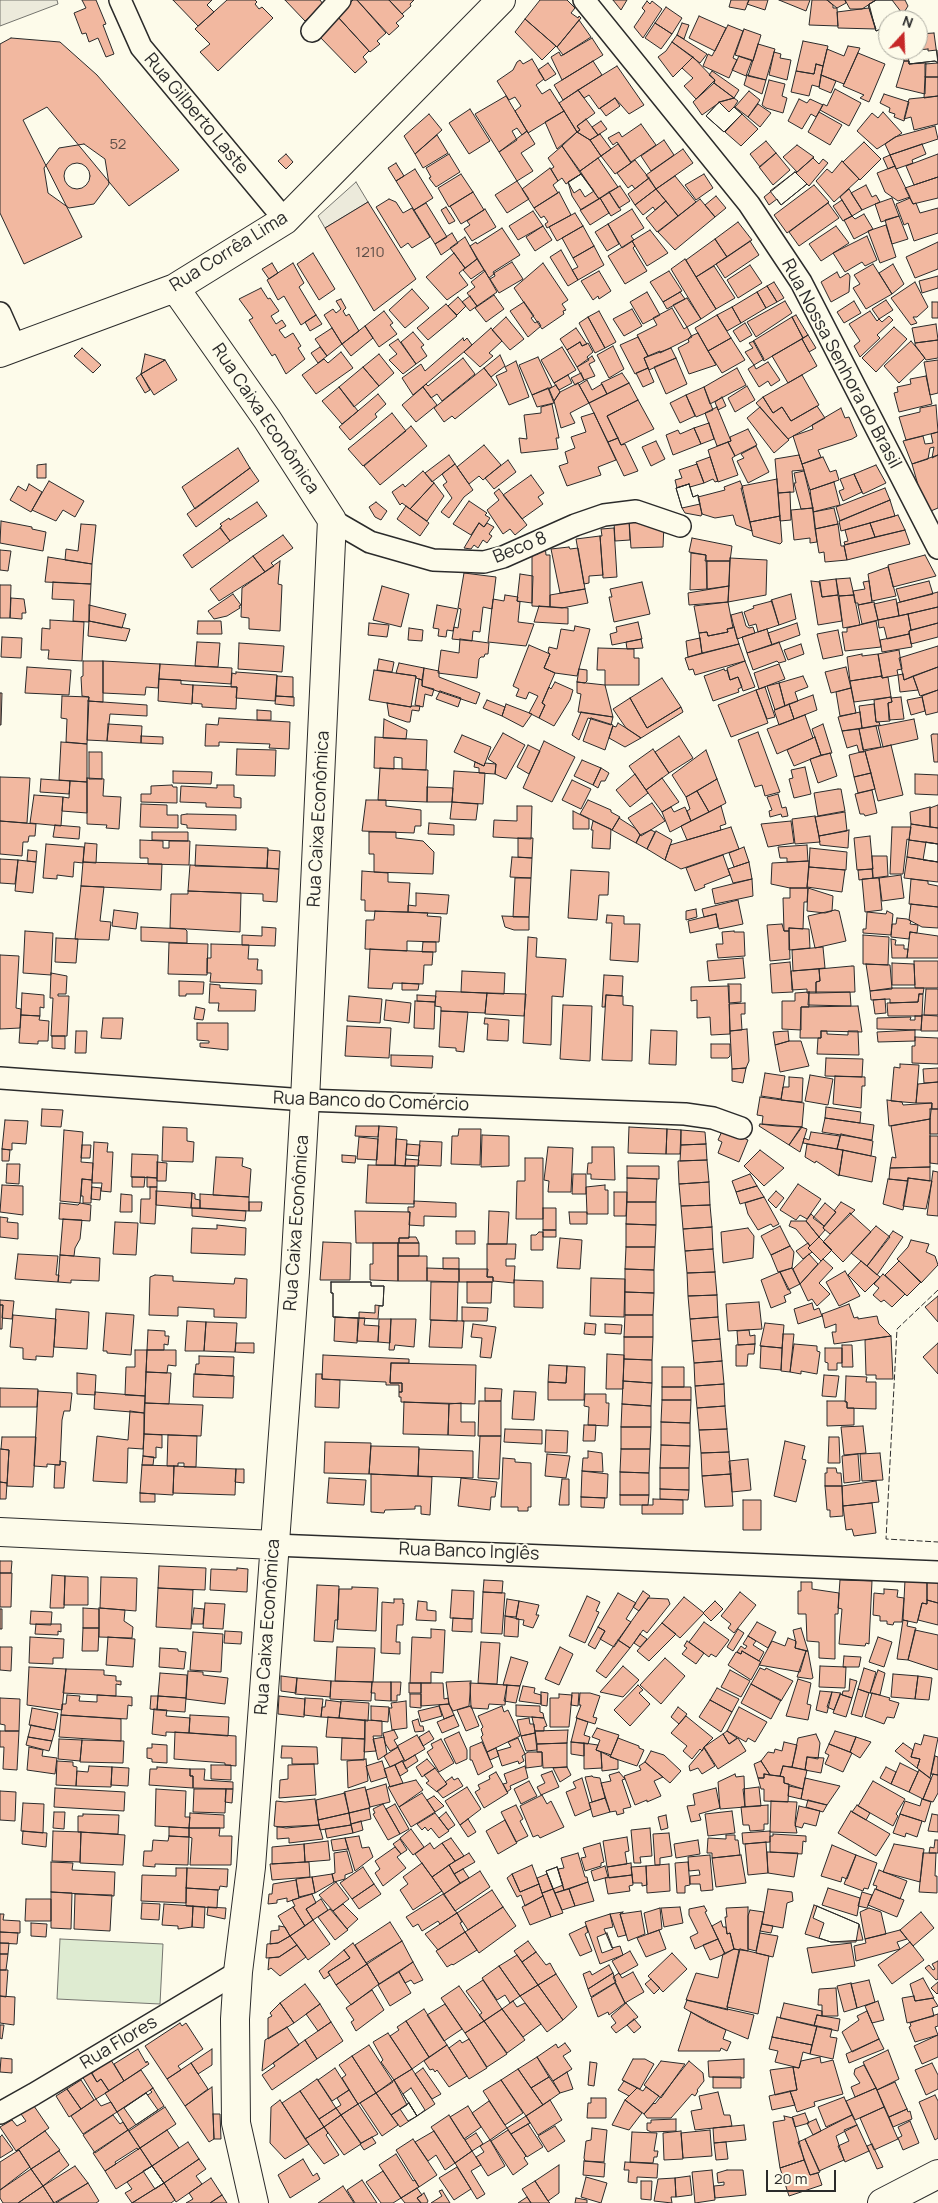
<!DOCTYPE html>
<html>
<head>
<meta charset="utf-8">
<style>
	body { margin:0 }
	#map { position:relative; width:938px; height:2203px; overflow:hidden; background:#fdfbea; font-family:Manrope,sans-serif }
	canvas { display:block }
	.north { position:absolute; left:878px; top:10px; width:50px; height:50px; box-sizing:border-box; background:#fdfbea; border:1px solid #a9a89e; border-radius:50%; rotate:20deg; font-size:14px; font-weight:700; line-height:20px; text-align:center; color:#2b2b2b }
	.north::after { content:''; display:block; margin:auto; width:18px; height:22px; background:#c62828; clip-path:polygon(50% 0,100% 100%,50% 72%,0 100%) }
	.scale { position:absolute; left:766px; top:2170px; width:70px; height:22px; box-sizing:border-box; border:2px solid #2b2b2b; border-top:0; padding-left:6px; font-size:15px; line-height:18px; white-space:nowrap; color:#2b2b2b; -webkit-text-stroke:4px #fdfbea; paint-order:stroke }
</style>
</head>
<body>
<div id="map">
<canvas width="938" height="2203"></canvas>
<div class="north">N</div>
<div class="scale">20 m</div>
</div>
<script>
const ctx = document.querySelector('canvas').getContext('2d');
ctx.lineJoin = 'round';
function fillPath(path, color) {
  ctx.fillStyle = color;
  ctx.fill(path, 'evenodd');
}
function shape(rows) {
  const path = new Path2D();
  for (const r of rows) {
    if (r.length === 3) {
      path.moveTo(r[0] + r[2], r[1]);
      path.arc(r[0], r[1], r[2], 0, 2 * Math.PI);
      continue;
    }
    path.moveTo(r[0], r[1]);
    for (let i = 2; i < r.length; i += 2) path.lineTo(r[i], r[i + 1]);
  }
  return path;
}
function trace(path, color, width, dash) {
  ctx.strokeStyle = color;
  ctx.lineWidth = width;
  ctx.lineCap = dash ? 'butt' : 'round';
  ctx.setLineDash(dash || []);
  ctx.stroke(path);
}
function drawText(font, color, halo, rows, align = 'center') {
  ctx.font = font + ' Manrope,sans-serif';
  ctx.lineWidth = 4;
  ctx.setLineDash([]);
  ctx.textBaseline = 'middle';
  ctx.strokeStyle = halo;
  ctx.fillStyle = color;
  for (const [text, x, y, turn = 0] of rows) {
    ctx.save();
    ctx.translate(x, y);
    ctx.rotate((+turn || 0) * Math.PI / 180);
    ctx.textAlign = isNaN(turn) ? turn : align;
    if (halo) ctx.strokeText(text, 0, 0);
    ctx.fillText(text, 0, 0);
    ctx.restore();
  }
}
const green = shape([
	[60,1939,163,1944,160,2004,57,1999,60,1939]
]);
const parking = shape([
	[0,0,57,0,58,4,0,26,0,0],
	[356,182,368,202,325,228,318,216,356,182]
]);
const building = shape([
	[82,0,96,0,106,24,103,25,114,54,106,57,98,38,89,42,86,33,82,34,74,13,86,8,82,0],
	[173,0,212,0,207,5,214,12,198,26,173,0],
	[227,0,255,0,257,2,255,4,259,9,262,7,273,18,218,71,200,52,210,44,195,29,227,0],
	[285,0,320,0,323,4,305,21,285,0],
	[353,0,357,0,386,33,377,41,380,44,370,52,337,16,353,0],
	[357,0,389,0,404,16,396,23,399,26,389,35,357,0],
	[389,0,414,0,410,4,411,6,402,14,389,0],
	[540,0,567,0,575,8,571,13,578,18,579,16,581,18,557,47,525,19,540,0],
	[613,0,627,0,621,10,613,0],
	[731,0,749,0,745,10,729,7,731,0],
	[749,0,768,0,765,10,747,4,749,0],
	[779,0,810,0,806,11,779,0],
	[812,0,827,0,833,5,833,8,837,8,838,26,809,25,812,0],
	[827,0,845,0,846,3,837,8,827,0],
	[845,0,876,0,862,9,850,9,845,0],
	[876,0,892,0,905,17,899,20,888,20,888,26,876,31,869,4,876,0],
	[876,0,905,0,908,6,903,14,905,17,899,20,888,20,888,26,876,31,868,5,876,0],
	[647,1,650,4,652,1,662,9,643,38,634,27,645,11,642,8,647,1],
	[666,7,682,18,672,34,655,23,666,7],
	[869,8,876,29,838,28,837,12,869,8],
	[337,16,369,51,363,57,367,62,355,73,317,34,337,16],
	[699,16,726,28,715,51,689,38,699,16],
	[525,19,556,46,542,60,515,32,525,19],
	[579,20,591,37,563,55,557,47,579,20],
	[655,23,672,34,661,49,645,38,655,23],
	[682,23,689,25,684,39,677,35,682,23],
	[728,25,743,31,733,58,737,60,729,78,703,66,708,54,712,56,728,25],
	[744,29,761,35,753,61,735,55,744,29],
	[934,33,938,63,935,61,909,64,909,61,904,61,903,50,918,50,918,34,934,33],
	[677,35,707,54,700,63,672,42,677,35],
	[11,38,60,42,97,75,179,170,129,206,47,107,23,120,82,237,24,264,0,213,0,44,11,38],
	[592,38,603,55,562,80,551,57,559,52,561,56,592,38],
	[803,41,828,46,823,66,816,64,814,74,796,71,803,41],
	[672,42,693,57,673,77,658,57,666,51,672,42],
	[758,44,775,49,766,80,748,76,758,44],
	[848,46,860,48,844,84,821,75,827,49,844,56,848,46],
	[928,49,928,51,937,50,938,63,935,61,909,64,908,51,928,49],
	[774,52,781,54,780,58,791,60,787,80,769,75,774,52],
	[858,53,885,64,869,102,860,98,864,95,843,86,858,53],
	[739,56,752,60,746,76,732,70,739,56],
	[693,57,715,80,696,99,684,86,693,78,682,68,693,57],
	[532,59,544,79,536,85,542,94,550,89,564,111,528,133,515,111,521,106,515,97,509,100,497,81,513,70,517,62,520,60,523,64,532,59],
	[593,61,602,75,563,100,554,85,593,61],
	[904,61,909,61,909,64,926,63,925,94,896,87,904,61],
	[548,63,556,74,545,81,538,70,548,63],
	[938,63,938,77,925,77,925,64,938,63],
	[816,64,823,66,819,87,812,85,809,96,791,92,796,71,814,74,816,64],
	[617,66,644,105,629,114,615,98,599,109,589,95,584,98,578,90,617,66],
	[712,71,739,90,734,98,714,83,715,80,709,75,712,71],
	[747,75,766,80,762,94,744,85,747,75],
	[821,75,836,81,831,93,819,88,821,75],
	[925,77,938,77,938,96,924,98,925,77],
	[769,80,785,84,782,96,787,98,783,113,766,108,762,105,769,80],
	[714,83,734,98,720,102,702,115,693,102,714,83],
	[835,89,861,103,849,126,820,110,823,104,827,106,835,89],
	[578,90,595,113,577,126,580,130,577,132,559,103,578,90],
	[749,91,760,100,748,117,735,107,749,91],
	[884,94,909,102,904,121,894,117,895,114,889,112,890,108,880,103,884,94],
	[506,96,527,131,522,135,517,128,512,131,517,140,499,152,475,114,506,96],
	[938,96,938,124,914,130,911,117,904,119,909,99,938,96],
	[615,98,620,106,606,116,600,108,615,98],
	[734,98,738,101,734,107,742,114,724,132,706,116,719,102,734,98],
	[799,99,807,103,810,99,823,105,816,117,811,114,802,129,788,121,799,99],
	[719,102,729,112,734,107,742,114,724,132,706,116,719,102],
	[758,104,771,113,760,127,748,117,758,104],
	[470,109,490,141,469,154,449,123,470,109],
	[564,111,577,132,557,149,545,122,564,111],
	[819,112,842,125,830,145,808,132,819,112],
	[883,112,902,133,877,149,857,131,872,113,878,118,883,112],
	[429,114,442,130,415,154,404,136,429,114],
	[742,114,758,129,741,146,725,132,742,114],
	[586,119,598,135,590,140,577,132,580,130,577,126,586,119],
	[601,121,607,129,598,135,592,127,601,121],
	[641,124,656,145,631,162,617,142,613,145,608,138,619,132,622,137,641,124],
	[935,126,938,139,890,155,885,144,895,137,935,126],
	[527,131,535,144,521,153,533,171,517,181,499,152,527,131],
	[577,132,590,140,601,156,580,171,562,146,577,132],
	[600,134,611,149,601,156,590,140,600,134],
	[437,135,448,153,423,168,415,154,437,135],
	[664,140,674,155,651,171,641,156,664,140],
	[766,141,776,153,760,167,750,154,766,141],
	[864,142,881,159,860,180,843,162,864,142],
	[84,144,105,159,109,184,94,204,69,208,48,193,44,168,59,148,84,144],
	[618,144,631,163,615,174,601,156,618,144],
	[922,144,926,154,912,160,913,163,896,169,890,155,922,144],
	[797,145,814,157,797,172,783,157,797,145],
	[562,146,581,174,566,184,562,178,558,181,551,169,554,167,548,158,562,146],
	[683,149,693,163,656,189,646,175,683,149],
	[776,153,790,170,773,185,759,167,776,153],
	[286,154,293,162,286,169,278,161,286,154],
	[449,154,460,172,436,187,429,178,431,177,426,168,449,154],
	[938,154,938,177,914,185,906,166,938,154],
	[890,155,895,166,888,169,883,158,890,155],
	[598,158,618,187,599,199,580,171,598,158],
	[813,158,819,164,823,159,828,163,809,186,796,173,813,158],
	[635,160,649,178,635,189,632,185,628,188,617,173,635,160],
	[842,161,859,179,834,202,816,181,827,169,832,173,842,161],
	[77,176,13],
	[396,163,404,176,396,181,388,168,396,163],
	[895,166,910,197,898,201,885,192,877,173,895,166],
	[550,168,558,181,553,185,558,193,534,208,522,189,550,168],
	[415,169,433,198,414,210,396,181,415,169],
	[795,172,807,184,781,205,770,191,795,172],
	[795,172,807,184,781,205,777,199,769,205,764,197,795,172],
	[461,174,473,192,449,207,438,188,461,174],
	[581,174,594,191,585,197,580,189,574,193,568,182,581,174],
	[581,174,599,199,581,210,572,196,568,182,581,174],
	[704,174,713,188,696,200,685,185,704,174],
	[675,176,696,202,678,216,656,189,675,176],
	[938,177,938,198,913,204,905,188,938,177],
	[649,178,656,189,635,205,628,194,649,178],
	[517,181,529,199,507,213,495,195,517,181],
	[814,185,829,202,787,233,774,215,814,185],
	[866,185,872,197,876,195,880,202,862,210,851,193,866,185],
	[620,186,630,201,619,208,609,192,620,186],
	[656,189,666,201,655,210,653,207,643,215,635,205,656,189],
	[849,189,862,210,852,216,840,197,849,189],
	[473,192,484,210,461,224,450,206,473,192],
	[559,192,571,215,547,228,545,224,548,222,544,216,541,218,534,208,559,192],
	[609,192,621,210,611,216,600,198,609,192],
	[716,196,726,208,715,217,705,205,716,196],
	[600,198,609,213,590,225,580,210,600,198],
	[892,198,899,216,881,222,875,204,892,198],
	[910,198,913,204,916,203,920,213,938,208,938,233,914,241,908,223,904,225,896,204,910,198],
	[389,199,396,202,403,213,412,208,430,237,412,248,408,243,401,248,376,207,389,199],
	[700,199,715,217,675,250,658,232,700,199],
	[842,200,852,216,843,221,833,206,842,200],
	[666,201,678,216,657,232,646,218,666,201],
	[368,202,416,279,374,311,325,228,368,202],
	[426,203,447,237,435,244,414,210,426,203],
	[828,203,839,218,799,246,789,232,828,203],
	[446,207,455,221,449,224,441,210,446,207],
	[485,209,496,227,472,241,464,229,470,225,467,221,485,209],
	[632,209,644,228,631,236,634,240,622,248,608,224,632,209],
	[533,211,543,226,518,240,509,226,533,211],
	[575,213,583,226,557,241,549,227,575,213],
	[864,214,873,229,854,239,844,220,852,216,855,219,864,214],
	[899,216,908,239,892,244,885,220,899,216],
	[738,222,752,240,727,257,715,239,738,222],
	[608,224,619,244,607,251,595,232,608,224],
	[886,225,896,257,880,263,868,231,886,225],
	[543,226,552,240,535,251,526,237,543,226],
	[583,226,594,246,573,258,562,238,583,226],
	[836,226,849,243,821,261,809,244,836,226],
	[502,228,520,255,493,272,494,274,489,278,470,246,476,242,477,244,502,228],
	[650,230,668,253,647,266,632,241,650,230],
	[452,233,458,243,441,255,435,244,452,233],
	[867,236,877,260,865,266,862,262,845,272,833,253,867,236],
	[465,237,477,259,465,268,450,248,465,237],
	[715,239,727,257,696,277,686,260,715,239],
	[632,241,635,246,633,248,647,271,625,284,608,256,632,241],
	[750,241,759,255,725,278,716,264,750,241],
	[938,242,938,269,915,278,906,257,938,242],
	[594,246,604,265,578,280,572,270,578,267,573,258,594,246],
	[561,250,578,280,568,286,550,257,561,250],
	[313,253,335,289,319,300,297,264,313,253],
	[454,253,465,268,459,273,468,285,447,300,426,277,454,253],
	[477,259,484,270,471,279,463,270,477,259],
	[685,259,716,309,701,319,671,269,685,259],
	[512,262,523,279,499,293,490,279,495,276,494,273,512,262],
	[272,263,278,273,269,279,262,269,272,263],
	[293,263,304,283,299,287,316,315,301,325,284,296,278,300,267,280,293,263],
	[543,263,568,300,562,304,566,310,563,311,564,314,542,329,514,288,543,263],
	[873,264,892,294,866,309,853,288,860,284,854,275,873,264],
	[893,264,904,284,892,294,879,273,893,264],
	[750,265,762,283,738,298,727,280,750,265],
	[714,266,735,298,716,309,696,277,714,266],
	[485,271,497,292,477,306,467,293,475,287,471,282,485,271],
	[599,271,611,291,599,299,598,296,593,300,581,281,599,271],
	[669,271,682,291,663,302,650,282,669,271],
	[837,272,840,278,848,273,850,276,849,292,831,302,821,282,837,272],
	[938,276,938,288,922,293,919,281,938,276],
	[774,282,784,298,777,302,767,286,774,282],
	[915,282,928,307,917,317,913,317,917,323,911,325,891,298,915,282],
	[767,286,777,302,766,308,757,292,767,286],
	[261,288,268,299,270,298,279,311,271,316,276,324,282,320,286,326,279,330,285,338,293,333,301,346,298,348,305,359,286,374,275,354,272,356,249,320,253,318,239,299,261,288],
	[412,289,429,308,405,328,389,310,412,289],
	[647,292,660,315,643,324,630,302,647,292],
	[680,292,685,299,667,309,663,302,680,292],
	[757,292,766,308,741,323,732,307,757,292],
	[494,295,504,309,486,322,475,308,494,295],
	[470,296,477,306,470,311,462,302,470,296],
	[458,297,466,306,457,315,448,306,458,297],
	[687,298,701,319,687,327,673,305,687,298],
	[341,299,346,308,343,311,346,316,349,314,359,331,342,344,324,315,333,309,336,313,341,309,336,301,341,299],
	[886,300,893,310,879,319,872,309,886,300],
	[785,301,792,313,756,337,747,322,785,301],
	[854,301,861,313,844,323,837,312,854,301],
	[524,302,534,316,531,318,535,323,538,321,541,326,528,337,510,311,524,302],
	[932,302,938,302,938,318,932,318,932,302],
	[446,304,457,316,428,340,417,328,446,304],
	[732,307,741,323,727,331,717,315,732,307],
	[672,308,684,329,687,327,692,337,660,353,660,351,648,356,637,335,657,325,653,318,672,308],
	[632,309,642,326,624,336,613,319,632,309],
	[384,311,393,323,390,325,397,334,379,347,365,326,384,311],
	[599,311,616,342,605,348,588,317,599,311],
	[870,311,877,321,879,319,882,322,889,316,893,320,877,335,880,338,860,357,854,346,860,341,849,324,870,311],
	[316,315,322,324,310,331,305,322,316,315],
	[717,315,731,338,708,351,695,328,717,315],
	[796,315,808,335,803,338,792,317,796,315],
	[506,317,524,339,510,350,492,330,506,317],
	[588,317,605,348,595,353,579,323,588,317],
	[792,317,803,338,764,361,753,341,792,317],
	[745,323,752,335,740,342,733,331,745,323],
	[936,324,938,340,915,343,912,328,936,324],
	[365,326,373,338,351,356,342,344,365,326],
	[894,327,907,339,876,372,862,358,894,327],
	[332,328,342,344,327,356,315,339,332,328],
	[491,328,502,341,489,353,493,356,480,367,464,352,491,328],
	[576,328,587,344,582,346,580,342,567,350,560,339,576,328],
	[413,332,424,345,421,347,427,356,416,364,401,342,413,332],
	[698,333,716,365,689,374,678,348,689,342,688,339,691,336,698,333],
	[808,335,816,348,809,352,802,339,808,335],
	[638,337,648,356,644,358,648,368,635,374,620,345,638,337],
	[463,338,464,341,467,338,472,345,413,395,402,378,421,364,425,371,463,338],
	[731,338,745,360,722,373,708,351,731,338],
	[398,339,416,364,403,374,389,360,397,354,389,345,398,339],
	[802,339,817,366,788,383,772,356,802,339],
	[938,340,938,358,926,360,915,345,915,343,938,340],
	[754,341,764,359,754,365,745,352,753,348,749,343,754,341],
	[911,341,925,358,899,383,884,366,911,341],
	[580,342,582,346,588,343,593,352,587,357,589,360,577,367,567,350,580,342],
	[613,346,624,369,609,378,597,355,613,346],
	[320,347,327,356,318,363,311,353,320,347],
	[562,347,576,370,554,383,541,360,562,347],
	[82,348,101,365,93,373,74,356,82,348],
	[671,348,676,358,649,370,644,358,671,348],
	[341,352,353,368,316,394,302,375,324,359,328,363,341,352],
	[145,354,165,360,141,374,145,354],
	[379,354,394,373,379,386,363,367,379,354],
	[500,355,505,366,491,377,484,368,500,355],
	[592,356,595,361,589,364,595,376,584,380,577,367,592,356],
	[538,357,552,387,532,395,519,365,538,357],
	[463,358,475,374,442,401,437,394,431,398,423,387,426,384,428,386,463,358],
	[676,358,687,384,666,394,654,367,676,358],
	[165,360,177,380,154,395,141,374,165,360],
	[938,360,938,393,930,395,924,362,938,360],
	[516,361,529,397,509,405,496,376,507,371,505,367,516,361],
	[768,362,780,380,771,386,768,381,759,387,748,369,754,365,756,369,768,362],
	[363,367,379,386,354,407,339,387,363,367],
	[484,368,497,385,455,419,452,416,444,422,434,408,484,368],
	[648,368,654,382,643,387,636,373,648,368],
	[737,368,746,385,710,404,704,387,737,368],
	[581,373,584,380,575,385,571,378,581,373],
	[622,373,629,383,607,394,601,383,622,373],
	[141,374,150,390,145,393,136,378,141,374],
	[568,375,572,383,559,390,554,383,568,375],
	[802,375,819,405,791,421,782,407,773,413,763,397,802,375],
	[926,376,932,404,899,412,894,393,898,392,897,387,911,384,910,379,926,376],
	[587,380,592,390,602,384,607,394,589,403,579,385,587,380],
	[578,383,589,403,570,413,575,423,561,428,554,401,560,392,578,383],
	[629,383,638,400,607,416,618,438,608,442,589,403,629,383],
	[556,385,560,392,554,401,549,389,556,385],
	[747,386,755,400,735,412,728,398,747,386],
	[339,387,358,411,342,424,322,401,339,387],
	[423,387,437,405,416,422,402,405,423,387],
	[704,387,713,410,696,417,686,395,704,387],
	[548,388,554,403,537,407,532,395,548,388],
	[378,394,386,404,375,414,377,417,350,440,339,427,378,394],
	[686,395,695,416,680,423,670,403,686,395],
	[722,397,726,406,718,410,715,402,722,397],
	[763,397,773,413,782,407,791,421,817,406,825,418,788,439,756,403,763,397],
	[638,400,654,429,621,445,607,416,638,400],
	[552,404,559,438,556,438,558,449,521,453,519,438,527,439,524,415,541,413,541,407,552,404],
	[936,405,938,432,906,440,899,417,920,412,920,408,936,405],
	[717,407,731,441,717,446,705,413,717,407],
	[760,407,789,440,774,453,747,418,760,407],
	[841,408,845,418,849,417,857,436,852,439,818,450,821,457,802,464,793,436,813,429,812,425,841,408],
	[392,413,406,431,363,466,348,449,392,413],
	[594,413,616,460,598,467,601,475,567,486,559,466,568,463,565,452,575,448,571,437,586,432,581,417,594,413],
	[709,423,714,439,701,444,694,428,709,423],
	[411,426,427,446,380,485,364,466,411,426],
	[694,428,701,444,673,455,666,435,678,430,680,434,694,428],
	[748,429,757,445,735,456,728,442,731,441,730,437,748,429],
	[938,432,938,455,932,458,934,447,930,448,928,459,912,464,903,441,923,436,925,444,933,443,931,434,938,432],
	[618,438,621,445,625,444,638,471,624,476,608,442,618,438],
	[656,441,665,459,651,466,642,447,656,441],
	[728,442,735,456,732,458,738,475,718,482,708,450,728,442],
	[484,445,501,465,483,480,479,476,469,484,457,467,484,445],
	[756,446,769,472,748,483,737,461,744,458,741,454,756,446],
	[238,448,250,468,195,509,182,487,238,448],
	[449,455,455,464,432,482,425,473,449,455],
	[799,455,804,470,792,471,794,492,778,493,775,459,799,455],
	[938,455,938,508,926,513,912,464,938,455],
	[710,457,718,481,715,482,713,479,704,483,696,462,710,457],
	[823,457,830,472,836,470,839,480,810,490,802,464,823,457],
	[508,460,516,472,494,489,485,478,508,460],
	[46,464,46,478,37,478,37,465,46,464],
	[455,464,473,490,464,497,449,518,441,512,452,498,443,485,447,482,442,474,455,464],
	[697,464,704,483,690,487,689,484,677,488,675,480,682,478,679,470,697,464],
	[876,465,886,483,863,494,854,474,876,465],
	[250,468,259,481,196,527,187,514,250,468],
	[423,471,434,483,410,509,402,503,400,505,392,492,403,484,405,487,423,471],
	[804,471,813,508,801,509,794,483,796,483,794,473,804,471],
	[854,474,862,492,843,501,839,491,844,489,840,479,854,474],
	[531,475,544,493,538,497,543,504,522,519,503,495,531,475],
	[777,479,780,516,750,522,742,486,777,479],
	[49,481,84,501,75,517,63,510,56,521,32,510,49,481],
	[740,481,743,488,741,488,752,531,736,525,733,515,715,518,702,514,698,497,725,490,724,487,740,481],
	[834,482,840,505,813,512,810,490,834,482],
	[434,483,444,496,427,521,410,509,434,483],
	[29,484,42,492,31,512,10,500,18,486,26,491,29,484],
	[689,484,693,497,698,495,702,514,701,516,685,513,682,508,676,488,689,484],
	[689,484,693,497,698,495,700,504,682,508,676,488,689,484],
	[885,488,890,500,840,521,836,507,885,488],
	[499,489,527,525,515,535,510,529,503,534,487,510,499,500,494,493,499,489],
	[790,492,791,520,780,521,778,493,790,492],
	[890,500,895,516,841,531,839,521,890,500],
	[469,501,487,513,485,515,490,518,484,527,479,523,471,535,453,524,469,501],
	[257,502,267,516,230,541,220,527,222,526,220,524,229,518,230,520,257,502],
	[376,502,387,511,381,520,375,517,369,507,376,502],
	[406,506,429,523,420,536,397,519,406,506],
	[813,508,817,542,810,543,810,538,794,540,791,510,813,508],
	[834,508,838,524,815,529,813,512,834,508],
	[898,515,905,530,875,537,870,523,898,515],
	[780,516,782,542,780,544,753,536,750,522,780,516],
	[629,520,664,524,663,547,631,548,629,520],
	[629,520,630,540,615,541,614,522,629,520],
	[1,521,32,527,32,529,46,532,43,551,0,543,1,521],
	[479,523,484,527,487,523,494,527,489,534,492,536,487,543,483,540,478,548,474,545,471,549,464,548,479,523],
	[870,523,875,537,845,545,844,542,848,541,845,530,870,523],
	[81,524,96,525,92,564,65,560,66,549,78,551,81,524],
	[838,524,841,546,844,546,847,560,825,562,824,552,819,553,815,529,838,524],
	[220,528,230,541,192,568,183,555,220,528],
	[614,528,617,577,603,578,600,536,602,536,601,529,614,528],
	[905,530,910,544,847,560,844,545,905,530],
	[283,535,293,548,271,563,274,566,265,572,253,556,283,535],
	[600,536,603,575,589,576,589,583,584,584,576,539,600,536],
	[692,538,732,546,730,561,705,561,706,555,689,552,692,538],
	[545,545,546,555,550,555,550,607,532,606,532,554,538,554,537,549,545,545],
	[569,547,570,549,578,548,585,589,560,593,551,549,569,547],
	[0,550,11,551,8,571,0,570,0,550],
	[691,553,706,555,707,589,690,590,691,553],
	[925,555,936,576,893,587,888,565,925,555],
	[253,556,265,572,219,601,210,589,253,556],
	[48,557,92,564,91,584,45,582,48,557],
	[730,558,767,560,766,595,728,602,730,558],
	[280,561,278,584,282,585,280,631,249,629,249,618,241,617,242,588,280,561],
	[707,561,730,561,729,586,707,589,707,561],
	[888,567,896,596,872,601,868,574,888,567],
	[464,573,496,577,492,609,483,607,480,632,473,631,472,641,452,639,454,627,458,628,461,609,458,608,464,573],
	[520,574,533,576,532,603,517,601,520,574],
	[850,578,854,595,839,596,836,579,850,578],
	[836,579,838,595,822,597,819,581,836,579],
	[811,581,820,582,822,597,838,595,842,621,818,625,811,581],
	[869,581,872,602,858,605,858,603,855,603,853,591,865,589,863,582,869,581],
	[929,581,933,594,900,602,896,589,929,581],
	[53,582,91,584,89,622,73,621,74,600,52,599,53,582],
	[642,582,650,614,614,622,609,597,612,597,610,589,642,582],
	[0,585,11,585,10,618,0,618,0,585],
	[382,586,409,594,401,627,373,620,382,586],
	[729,586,728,602,689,605,688,593,729,586],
	[585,589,588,603,562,608,550,607,550,595,585,589],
	[938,592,938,607,899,616,897,603,938,592],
	[233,594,241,605,239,606,240,608,227,616,214,619,208,611,233,594],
	[791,594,796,619,779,625,771,600,791,594],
	[505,595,518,597,517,601,520,602,518,622,534,624,526,646,488,642,493,599,504,601,505,595],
	[854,595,860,625,843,628,839,596,854,595],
	[11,598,24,599,26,613,22,613,22,619,10,618,11,598],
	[896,599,899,616,878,620,874,604,896,599],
	[772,601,779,625,758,632,756,624,749,626,744,612,754,608,753,606,772,601],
	[728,602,733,628,727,629,728,632,708,636,707,632,699,633,694,606,728,602],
	[874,602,878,620,862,624,858,605,874,602],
	[89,605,126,614,122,628,89,621,89,605],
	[437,605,458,609,453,631,447,630,446,637,438,636,439,629,433,628,437,605],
	[539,606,568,608,568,624,534,622,539,606],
	[938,607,938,623,911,630,908,614,938,607],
	[742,612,746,626,749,628,753,627,755,633,737,639,731,615,742,612],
	[908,614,911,630,909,631,909,634,887,639,884,627,879,628,878,620,908,614],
	[50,620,84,622,82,661,48,659,49,650,41,650,42,628,50,629,50,620],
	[89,621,130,629,126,641,88,636,89,621],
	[198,621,221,621,222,634,197,634,198,621],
	[876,621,881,647,845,651,842,632,847,632,847,628,876,621],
	[638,622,642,639,612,645,610,634,617,632,616,627,638,622],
	[369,623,389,625,387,637,368,635,369,623],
	[797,623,800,635,772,645,768,633,797,623],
	[938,623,938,637,911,644,909,631,938,623],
	[575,626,590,629,577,676,555,673,544,668,550,654,548,652,549,647,557,649,561,629,574,631,575,626],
	[734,627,739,644,702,653,699,633,707,632,708,636,728,632,727,629,734,627],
	[409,628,423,630,422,641,408,640,409,628],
	[767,629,772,645,747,653,742,637,767,629],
	[838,630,843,655,823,659,817,634,838,630],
	[909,634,912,647,882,652,880,640,909,634],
	[2,637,22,638,21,658,1,657,2,637],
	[700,638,702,653,688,657,686,641,700,638],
	[460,639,489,643,488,654,485,654,484,657,481,657,479,659,477,678,438,673,441,650,459,653,460,639],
	[641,639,643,648,627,649,626,642,641,639],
	[197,642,220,643,218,667,195,666,197,642],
	[779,642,786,661,779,663,777,661,753,670,747,653,779,642],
	[239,643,284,646,282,672,238,669,239,643],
	[739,644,745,661,695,675,693,669,689,670,685,658,739,644],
	[801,644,804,654,788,660,784,650,801,644],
	[529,645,550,654,544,668,555,673,542,703,545,705,539,718,529,713,538,696,529,692,526,699,516,696,519,689,513,686,529,645],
	[938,646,938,667,904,680,899,658,938,646],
	[598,648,634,649,634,658,639,658,639,685,605,685,605,670,597,670,598,648],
	[899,650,902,669,897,670,898,675,882,678,878,654,899,650],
	[862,654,862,656,878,654,882,676,850,681,847,657,862,654],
	[379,659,394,662,392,672,377,670,379,659],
	[83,661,103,661,103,702,88,701,89,697,82,696,81,677,83,676,83,661],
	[103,661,160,664,158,688,146,687,145,695,103,693,103,661],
	[745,661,755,687,743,691,738,677,730,680,727,668,745,661],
	[399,663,424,668,422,680,416,678,416,676,396,673,399,663],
	[160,664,232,668,231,684,159,679,160,664],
	[779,664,785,679,759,689,754,673,779,664],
	[27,667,71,670,69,695,25,693,27,667],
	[846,667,851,688,831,693,825,672,846,667],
	[938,667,938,690,920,696,913,676,938,667],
	[424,668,439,671,439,677,480,693,476,704,422,686,424,668],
	[579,669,587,670,587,681,585,683,577,682,579,669],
	[724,669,725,671,727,670,730,680,738,677,742,687,738,689,739,692,713,701,704,676,724,669],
	[374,670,416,676,411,707,369,700,374,670],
	[236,672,277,675,275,701,236,698,237,687,231,687,232,673,236,674,236,672],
	[903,674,904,680,913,676,918,690,900,692,898,675,903,674],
	[277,676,293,677,293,697,276,696,277,676],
	[803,676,808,687,795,692,798,701,785,706,779,683,803,676],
	[882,676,882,678,888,677,891,697,854,702,850,681,882,676],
	[662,678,681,707,647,728,630,698,662,678],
	[159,679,181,680,181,684,193,685,192,704,158,701,159,679],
	[419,679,422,680,422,686,434,689,432,696,425,694,423,707,415,705,419,679],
	[555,682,573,690,570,700,554,726,539,718,545,705,542,703,549,687,551,689,555,682],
	[577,682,605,685,613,717,578,712,581,694,577,693,577,682],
	[779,683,785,706,775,710,767,686,779,683],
	[193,685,237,687,236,709,202,707,202,704,192,703,193,685],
	[765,687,775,717,767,719,756,690,765,687],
	[851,688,856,713,840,716,836,692,851,688],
	[756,690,768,723,731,737,718,705,756,690],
	[938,690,938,712,926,715,922,696,938,690],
	[440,691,461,698,458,707,436,699,440,691],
	[0,693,2,693,1,725,0,725,0,693],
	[813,695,817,710,794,719,789,704,813,695],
	[62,696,89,697,87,744,66,742,67,719,61,718,62,696],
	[276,696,294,697,294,706,275,704,276,696],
	[891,697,892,702,888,703,890,721,876,722,874,700,891,697],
	[901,697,904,719,889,720,888,703,892,702,891,698,901,697],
	[922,697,925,711,911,715,907,700,922,697],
	[630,698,647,728,681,707,683,712,641,738,626,728,613,709,630,698],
	[487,700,505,707,502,716,483,708,487,700],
	[88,701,147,705,147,716,110,714,107,741,87,740,88,701],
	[387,703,411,707,411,706,420,706,419,711,412,710,410,722,407,722,389,716,387,703],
	[506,704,532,714,523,727,502,716,506,704],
	[789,704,794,719,779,725,774,710,789,704],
	[874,704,876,722,879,722,880,725,862,728,859,706,874,704],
	[257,710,271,711,271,720,257,720,257,710],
	[581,712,613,717,611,725,588,718,579,740,572,735,581,712],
	[860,712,862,728,842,731,838,717,860,712],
	[805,715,813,738,777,754,767,729,805,715],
	[219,718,290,722,289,749,269,748,270,744,219,742,219,746,205,746,206,724,218,725,219,718],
	[591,718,613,725,605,750,583,741,591,718],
	[384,719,407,730,406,739,383,738,384,719],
	[914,719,918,739,883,747,878,726,914,719],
	[618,723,626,728,641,738,625,747,609,738,613,726,616,727,618,723],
	[108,724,142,726,141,743,107,741,108,724],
	[823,724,832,753,821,755,812,729,823,724],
	[876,726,881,747,863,750,859,729,876,726],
	[859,729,864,752,859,752,857,745,847,748,842,731,859,729],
	[758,732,780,792,765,796,762,785,755,787,738,740,758,732],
	[503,733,525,745,506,779,495,774,496,764,488,759,503,733],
	[933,734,938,734,938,762,934,762,931,735,933,734],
	[462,735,491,747,484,766,454,752,462,735],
	[141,736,163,737,163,744,141,743,141,736],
	[679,736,693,758,669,773,655,752,679,736],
	[375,737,427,740,426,770,402,769,402,758,394,757,394,769,374,768,375,737],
	[815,737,821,755,794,766,787,750,815,737],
	[544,741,575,757,552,802,523,788,544,741],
	[61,742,87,744,87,782,59,780,61,742],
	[528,745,540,751,529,774,517,767,528,745],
	[891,745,903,795,878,801,865,751,891,745],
	[237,749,276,750,275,776,236,775,237,749],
	[653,749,669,773,646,790,629,766,653,749],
	[706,750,717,779,686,797,672,775,706,750],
	[865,751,871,773,854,777,849,755,865,751],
	[89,752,102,752,102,779,89,779,89,752],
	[830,753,837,776,818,783,810,759,830,753],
	[582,760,601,768,593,785,574,776,582,760],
	[475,762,484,766,485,763,496,764,495,774,479,773,479,768,474,767,475,762],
	[805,767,811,794,794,798,789,779,793,778,791,770,805,767],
	[380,768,428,770,427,802,378,800,380,768],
	[601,768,609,773,605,781,601,781,598,788,593,785,601,768],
	[173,771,212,772,211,784,173,783,173,771],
	[454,771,485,773,483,804,452,802,454,771],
	[871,773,875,789,858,793,854,777,871,773],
	[635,774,648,793,630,807,616,790,635,774],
	[915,774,938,775,938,795,915,794,915,774],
	[0,777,30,778,27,823,0,821,0,777],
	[87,778,104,779,103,796,121,797,119,829,106,828,107,825,87,824,87,778],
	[662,778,679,802,662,812,646,790,662,778],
	[41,779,70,781,69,794,40,792,41,779],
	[717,779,726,803,709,812,697,791,717,779],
	[572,780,591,789,581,809,562,800,572,780],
	[70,781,87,782,87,813,62,811,63,797,69,798,70,781],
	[172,785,173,787,177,787,177,803,141,802,141,794,151,794,151,786,172,785],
	[217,785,234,785,234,797,241,798,241,808,206,807,206,803,180,802,181,786,217,788,217,785],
	[427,787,453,788,452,802,427,802,427,787],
	[838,789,841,789,845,811,818,816,814,793,838,789],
	[872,790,877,813,865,816,864,814,860,814,855,794,872,790],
	[697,791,709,812,691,821,687,811,690,809,686,797,697,791],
	[778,794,782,808,786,807,788,816,782,817,781,814,770,817,769,811,772,810,767,797,778,794],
	[34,795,63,797,61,826,30,823,34,795],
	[366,800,386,800,386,806,421,810,421,826,415,826,414,833,362,831,366,800],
	[588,800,611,810,611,812,620,817,612,830,580,814,588,800],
	[452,802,478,804,476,820,450,819,452,802],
	[652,803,665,821,641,836,628,818,652,803],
	[141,804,167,805,167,815,178,815,178,828,140,827,141,804],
	[938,805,938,828,930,827,930,808,938,805],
	[517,806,532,806,531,839,493,837,494,820,517,821,517,806],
	[721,806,726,824,720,826,721,830,687,840,681,826,721,806],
	[671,807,674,812,685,807,691,821,670,832,662,812,671,807],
	[930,807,930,827,911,824,910,812,930,807],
	[573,811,589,819,589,829,573,829,573,811],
	[845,812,847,831,819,836,815,817,845,812],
	[187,814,236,815,236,830,187,828,187,825,181,824,181,815,187,814],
	[815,816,820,842,795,844,792,819,815,816],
	[619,818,636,829,640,835,636,843,612,830,619,818],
	[0,821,36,824,35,836,29,836,28,842,23,842,22,856,0,854,0,821],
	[593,821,611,829,610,849,592,848,593,830,591,830,593,821],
	[791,821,794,843,768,847,761,824,791,821],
	[429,823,454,825,454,835,428,834,429,823],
	[911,824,938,828,938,844,909,840,911,824],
	[55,825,80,827,79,839,53,837,55,825],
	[731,827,739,849,681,869,665,860,670,845,731,827],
	[892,827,911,827,909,840,907,839,903,874,890,874,892,827],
	[651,830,655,832,647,849,636,843,640,835,651,830],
	[849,830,848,848,820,845,819,836,849,830],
	[656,831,672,840,665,860,647,849,656,831],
	[152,832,188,832,188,841,152,840,152,832],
	[369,832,396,832,396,838,423,841,434,852,433,874,374,872,374,854,369,854,369,832],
	[870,836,873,869,857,870,854,838,870,836],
	[518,838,533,838,532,858,518,857,518,838],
	[140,840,163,841,163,848,169,848,169,841,190,841,189,865,148,864,148,858,140,858,140,840],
	[909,840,938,844,938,862,907,857,909,840],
	[926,842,938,844,938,862,923,860,926,842],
	[85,843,97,844,96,863,83,862,85,843],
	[46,844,84,847,83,863,74,862,73,877,57,875,57,879,43,878,46,844],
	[196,845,268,848,267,868,195,866,196,845],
	[807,845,808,861,787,862,787,858,780,858,778,847,807,845],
	[744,847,749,862,734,867,729,853,744,847],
	[810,848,847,852,846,870,809,867,810,848],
	[28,850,37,851,36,862,27,861,28,850],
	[268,850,280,851,279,869,267,868,268,850],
	[723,855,730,875,704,885,705,887,695,891,686,868,723,855],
	[872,856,887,856,888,876,873,878,872,856],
	[512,857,532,858,531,878,510,877,512,857],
	[907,857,938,862,938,882,904,878,907,857],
	[0,859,18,860,15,884,0,883,0,859],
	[18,860,36,862,33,893,15,891,18,860],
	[809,861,807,888,790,888,771,884,772,863,809,861],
	[83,862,162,864,161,890,81,886,83,862],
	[749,862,752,879,733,883,728,869,749,862],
	[190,865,279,869,277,902,263,901,263,894,188,891,190,865],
	[809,867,845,870,842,892,807,887,809,867],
	[872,869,873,878,859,880,858,870,872,869],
	[571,870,609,872,608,895,599,895,597,920,568,918,571,870],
	[362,871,388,873,388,882,410,883,408,912,365,911,365,900,361,900,362,871],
	[901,875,904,898,882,901,879,878,901,875],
	[515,878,531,878,529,917,513,917,515,878],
	[879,878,882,910,865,912,862,879,879,878],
	[752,879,753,896,715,904,712,889,752,879],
	[911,879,928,881,928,884,938,886,938,907,909,904,911,879],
	[81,886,104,887,100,921,111,922,109,940,75,939,81,886],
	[790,888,808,888,807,902,804,902,803,929,789,928,789,931,784,931,783,898,790,898,790,888],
	[808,888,833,896,832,911,825,913,807,911,808,888],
	[188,891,241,893,240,932,170,928,171,894,188,894,188,891],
	[416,893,449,895,447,914,408,912,408,905,416,906,416,893],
	[738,900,743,924,719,929,716,914,704,917,702,909,738,900],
	[911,904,938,907,938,928,922,927,909,920,911,904],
	[696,909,697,917,686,920,686,911,696,909],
	[114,910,138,913,136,929,112,926,114,910],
	[835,910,839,911,846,941,815,948,808,916,835,910],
	[375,911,428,913,427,916,441,917,439,942,407,941,407,951,365,949,366,920,374,920,375,911],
	[887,911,893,914,891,935,863,933,863,929,866,929,867,912,886,914,887,911],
	[716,914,718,927,690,933,688,921,716,914],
	[607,915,624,916,624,924,640,924,638,962,610,960,612,923,606,923,607,915],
	[502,916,529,917,529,930,514,930,505,927,502,916],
	[897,918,907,919,911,921,910,924,918,925,917,933,910,932,909,939,891,937,892,924,896,924,897,918],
	[782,924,784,931,789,931,790,959,770,961,767,925,782,924],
	[141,927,185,929,187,931,187,943,141,941,141,927],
	[262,927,276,928,275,946,242,945,242,935,262,936,262,927],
	[789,928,809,929,810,948,789,950,789,928],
	[25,931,53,933,51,975,23,973,25,931],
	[734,931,734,932,744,932,745,956,718,958,716,944,723,944,722,932,734,931],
	[910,932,938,936,938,958,907,958,910,932],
	[863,935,889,937,888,965,863,964,863,935],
	[528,937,537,938,536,957,566,959,563,997,552,996,551,1045,523,1043,528,937],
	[56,938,78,939,76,963,55,962,56,938],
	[891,939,896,940,895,945,904,945,904,949,908,949,907,958,892,958,891,939],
	[423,942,436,942,436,952,422,952,423,942],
	[169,943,208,944,207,975,168,974,169,943],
	[211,944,249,945,248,959,258,959,257,970,262,970,262,984,210,982,211,973,207,973,207,958,211,958,211,944],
	[823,947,825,968,793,971,792,950,823,947],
	[370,949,433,952,432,965,424,965,423,984,393,983,392,989,368,988,370,949],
	[0,955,19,956,16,1008,21,1009,20,1028,0,1029,0,955],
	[743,958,745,978,709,981,707,961,743,958],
	[914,961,938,961,938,988,915,988,914,961],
	[790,962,793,992,772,993,770,964,790,962],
	[892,963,914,964,915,985,892,985,892,963],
	[866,964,890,965,892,989,870,991,866,964],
	[852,966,854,966,855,992,816,993,816,982,820,981,819,969,852,966],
	[819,969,820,981,816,982,816,993,807,993,807,989,792,990,791,971,819,969],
	[462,971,505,973,504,994,461,992,462,971],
	[51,973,67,976,66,994,58,994,58,996,69,996,67,1036,51,1036,53,998,50,998,51,973],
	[604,975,623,976,622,996,606,995,605,1007,602,1007,604,975],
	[179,981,204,982,203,994,186,994,186,996,179,996,179,981],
	[402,983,419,984,418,990,402,990,402,983],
	[210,984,220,985,220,988,256,990,255,1011,218,1011,219,1003,209,1003,210,984],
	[728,984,741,984,741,1002,729,1003,728,984],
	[729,986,730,1034,711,1035,710,1017,697,1018,697,1000,691,1001,691,987,729,986],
	[892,988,924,988,923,994,919,994,918,1002,890,1003,890,999,871,1000,870,991,892,988],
	[926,989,938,989,938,1015,924,1015,926,989],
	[436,991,487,993,485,1013,441,1011,441,1007,435,1006,436,991],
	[809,992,809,1007,801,1007,801,1030,782,1029,782,1001,795,1001,795,993,809,992],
	[809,992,850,992,851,1006,808,1005,809,992],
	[22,993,44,995,44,1008,40,1007,40,1016,21,1015,22,993],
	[487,993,526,994,524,1016,485,1014,487,993],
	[919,994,923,994,922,1016,888,1016,887,1003,918,1002,919,994],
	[417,995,436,996,435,1002,417,1001,417,995],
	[606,995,623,996,623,1005,633,1006,632,1061,602,1060,606,995],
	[349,996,382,999,380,1023,347,1021,349,996],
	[885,999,886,1013,875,1014,873,1000,885,999],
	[386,1000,411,1003,409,1023,384,1020,386,1000],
	[415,1001,435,1002,434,1029,414,1028,415,1001],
	[745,1003,745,1014,741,1014,742,1030,730,1031,729,1004,745,1003],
	[563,1005,592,1006,590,1061,560,1059,563,1005],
	[858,1006,862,1032,821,1031,821,1038,800,1038,801,1007,858,1006],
	[196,1007,205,1009,203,1020,194,1019,196,1007],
	[441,1011,468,1012,464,1052,456,1051,456,1048,439,1047,441,1011],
	[21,1015,40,1016,39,1020,49,1021,48,1041,38,1041,38,1044,19,1043,21,1015],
	[922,1015,938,1016,938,1031,921,1031,922,1015],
	[915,1016,922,1016,921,1030,877,1029,877,1018,911,1017,910,1020,915,1020,915,1016],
	[103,1018,123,1018,121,1039,101,1038,103,1018],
	[485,1018,509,1020,508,1041,487,1040,488,1024,484,1024,485,1018],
	[197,1023,228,1023,228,1050,200,1047,200,1043,209,1043,209,1041,197,1040,197,1023],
	[347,1026,391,1028,389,1058,345,1056,347,1026],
	[747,1029,749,1061,746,1068,732,1069,730,1031,747,1029],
	[651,1030,677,1031,676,1065,649,1064,651,1030],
	[915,1030,915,1041,878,1042,877,1032,915,1030],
	[76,1031,87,1031,86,1053,75,1053,76,1031],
	[788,1031,789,1041,775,1045,773,1032,788,1031],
	[821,1031,827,1031,827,1034,848,1035,848,1031,858,1031,859,1055,817,1054,818,1038,821,1038,821,1031],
	[52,1036,65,1036,65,1049,52,1048,52,1036],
	[915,1037,938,1038,938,1064,912,1063,912,1046,915,1046,915,1037],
	[789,1041,801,1041,809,1066,780,1072,775,1045,789,1041],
	[711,1044,730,1044,730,1056,728,1058,711,1058,711,1044],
	[391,1055,433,1056,432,1068,391,1066,391,1055],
	[826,1058,863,1059,862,1077,825,1076,826,1058],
	[900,1064,919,1065,916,1103,891,1101,894,1067,900,1068,900,1064],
	[746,1068,743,1083,732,1081,732,1069,746,1068],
	[938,1068,938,1082,924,1083,923,1069,938,1068],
	[765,1073,785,1076,781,1099,761,1096,765,1073],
	[810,1075,833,1079,828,1105,805,1101,810,1075],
	[835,1076,865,1077,865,1086,862,1086,861,1108,833,1104,835,1076],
	[789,1077,803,1078,802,1102,781,1100,783,1087,789,1087,789,1077],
	[938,1082,938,1109,932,1109,932,1103,916,1103,918,1084,938,1082],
	[760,1097,804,1103,802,1127,762,1124,763,1116,757,1115,760,1097],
	[887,1100,902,1102,903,1105,932,1103,930,1119,889,1126,887,1100],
	[826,1107,861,1112,860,1123,825,1118,826,1107],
	[42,1109,63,1110,61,1127,41,1126,42,1109],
	[930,1109,938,1109,938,1134,930,1134,930,1109],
	[825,1118,874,1125,872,1140,822,1132,825,1118],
	[930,1119,930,1167,890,1168,892,1157,896,1158,891,1126,930,1119],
	[5,1120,28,1121,26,1144,12,1143,12,1150,2,1149,5,1120],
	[760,1124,777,1126,802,1127,789,1145,759,1126,760,1124],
	[356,1126,379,1126,378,1137,355,1136,356,1126],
	[379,1126,397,1127,395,1165,376,1165,379,1126],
	[163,1127,187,1128,187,1141,194,1142,193,1162,162,1161,163,1127],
	[629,1127,667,1129,666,1154,628,1153,629,1127],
	[801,1127,807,1129,800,1152,789,1145,801,1127],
	[459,1129,481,1129,480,1165,451,1164,452,1136,458,1136,459,1129],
	[667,1129,681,1130,680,1154,666,1154,667,1129],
	[723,1129,748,1140,739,1162,718,1153,722,1142,718,1140,723,1129],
	[64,1130,83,1132,81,1162,93,1163,92,1180,82,1179,80,1203,60,1201,64,1130],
	[681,1130,705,1132,706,1144,681,1145,681,1130],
	[811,1132,840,1136,837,1149,803,1143,804,1138,809,1140,811,1132],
	[841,1134,873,1141,871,1156,837,1149,841,1134],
	[482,1135,509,1136,509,1166,481,1167,482,1135],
	[930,1136,938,1136,938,1164,930,1163,930,1136],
	[359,1137,378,1139,377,1160,357,1159,359,1137],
	[396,1139,407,1140,405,1166,395,1165,396,1139],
	[420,1141,442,1142,441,1166,418,1165,420,1141],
	[94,1142,108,1143,107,1152,113,1152,111,1192,101,1191,102,1183,92,1183,94,1142],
	[407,1144,420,1145,419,1156,406,1155,407,1144],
	[706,1144,707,1160,680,1161,681,1145,706,1144],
	[807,1144,843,1150,839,1176,816,1161,815,1163,805,1157,807,1144],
	[82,1145,91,1145,90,1158,81,1158,82,1145],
	[548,1147,573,1148,571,1192,548,1192,549,1181,544,1180,548,1147],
	[592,1147,614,1147,615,1180,591,1179,591,1174,587,1174,588,1163,592,1163,592,1147],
	[2,1149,10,1150,9,1161,2,1161,2,1149],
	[760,1150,784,1168,764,1186,744,1166,760,1150],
	[843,1150,876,1157,872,1182,839,1175,843,1150],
	[132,1154,158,1155,157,1178,131,1177,132,1154],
	[342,1155,356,1156,355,1163,342,1162,342,1155],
	[216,1157,243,1158,242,1166,251,1169,249,1197,213,1195,216,1157],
	[525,1158,543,1158,543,1219,516,1219,517,1181,525,1181,525,1158],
	[406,1159,419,1160,418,1166,405,1166,406,1159],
	[707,1160,709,1182,679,1184,678,1161,707,1160],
	[157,1162,167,1163,166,1181,157,1181,157,1162],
	[7,1164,20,1164,19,1184,6,1183,7,1164],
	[368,1165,415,1166,414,1204,366,1203,368,1165],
	[627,1166,659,1166,659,1179,627,1178,627,1166],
	[930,1167,930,1181,908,1178,908,1181,889,1179,890,1168,930,1167],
	[933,1171,938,1172,938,1216,927,1215,933,1171],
	[573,1174,586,1174,586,1194,572,1194,573,1174],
	[750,1174,757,1186,736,1192,732,1181,750,1174],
	[132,1177,145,1177,144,1187,132,1187,132,1177],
	[147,1177,157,1178,157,1187,147,1187,147,1177],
	[627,1178,657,1179,656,1202,627,1202,627,1178],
	[908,1178,932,1181,926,1209,903,1206,908,1178],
	[82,1179,92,1180,91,1203,83,1203,83,1196,81,1196,82,1179],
	[888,1179,908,1181,903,1210,883,1204,888,1179],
	[709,1182,710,1205,681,1206,679,1184,709,1182],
	[798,1184,821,1199,807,1219,800,1215,796,1220,780,1210,798,1184],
	[2,1185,23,1186,23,1215,0,1212,2,1185],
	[605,1185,605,1190,608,1190,608,1214,587,1214,586,1187,605,1185],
	[757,1186,764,1197,740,1204,736,1192,757,1186],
	[92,1187,101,1188,100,1200,91,1199,92,1187],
	[150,1187,157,1187,155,1224,140,1223,141,1199,150,1199,150,1187],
	[156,1191,192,1193,191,1208,156,1205,156,1191],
	[776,1191,784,1198,776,1208,768,1200,776,1191],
	[614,1192,627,1192,626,1216,614,1216,614,1192],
	[192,1193,195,1194,195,1199,200,1200,200,1208,191,1208,192,1193],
	[121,1194,132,1195,132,1212,120,1212,121,1194],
	[200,1194,249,1197,249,1211,200,1208,200,1194],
	[764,1197,779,1224,773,1227,771,1224,758,1230,748,1214,745,1203,764,1197],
	[414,1201,456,1203,456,1217,424,1216,424,1226,409,1225,410,1212,408,1212,408,1207,414,1207,414,1201],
	[249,1202,262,1202,261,1211,249,1211,249,1202],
	[627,1202,656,1202,656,1225,626,1224,627,1202],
	[841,1202,855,1210,830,1234,823,1228,836,1212,834,1211,841,1202],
	[60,1203,78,1205,80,1203,91,1205,90,1221,59,1219,60,1203],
	[825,1203,836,1212,824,1226,813,1218,825,1203],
	[710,1205,712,1227,683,1229,681,1206,710,1205],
	[192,1208,246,1211,245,1221,192,1216,192,1208],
	[543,1208,556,1208,556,1230,543,1230,543,1208],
	[355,1211,410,1212,409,1238,399,1238,399,1243,356,1243,355,1211],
	[489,1211,509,1212,507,1244,488,1244,489,1211],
	[569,1212,587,1212,587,1224,570,1224,569,1212],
	[850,1213,871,1232,843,1262,823,1242,850,1213],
	[811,1214,824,1226,823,1228,825,1230,819,1237,806,1221,811,1214],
	[0,1217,8,1218,7,1222,18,1223,18,1239,0,1237,0,1217],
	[63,1219,82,1220,80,1239,75,1248,74,1256,60,1255,63,1219],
	[791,1221,806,1221,819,1237,810,1246,796,1229,789,1226,791,1221],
	[115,1222,138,1223,136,1255,113,1254,115,1222],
	[626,1224,656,1225,655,1247,626,1247,626,1224],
	[217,1225,246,1228,245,1255,191,1253,192,1228,217,1229,217,1225],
	[780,1226,790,1246,771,1255,761,1236,780,1226],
	[876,1226,890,1237,867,1266,851,1253,876,1226],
	[712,1227,713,1249,685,1251,683,1229,712,1227],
	[748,1228,754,1236,753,1258,723,1263,721,1232,748,1228],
	[543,1230,556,1230,556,1237,543,1237,543,1230],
	[456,1231,475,1231,475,1244,456,1244,456,1231],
	[893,1231,903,1237,877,1275,867,1266,893,1231],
	[539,1232,543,1232,543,1250,531,1250,531,1235,536,1235,539,1232],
	[409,1237,416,1237,419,1243,399,1243,399,1238,409,1238,409,1237],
	[819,1237,832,1250,821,1261,808,1248,819,1237],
	[560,1238,582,1240,580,1269,557,1268,560,1238],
	[911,1240,929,1244,926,1252,935,1256,938,1265,921,1283,897,1259,908,1247,911,1240],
	[323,1242,351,1243,350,1280,320,1280,323,1242],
	[373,1243,398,1243,398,1281,370,1280,370,1264,373,1264,373,1243],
	[398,1243,419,1243,419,1256,398,1256,398,1243],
	[808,1243,810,1246,808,1248,812,1252,803,1259,796,1251,808,1243],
	[487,1244,516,1244,515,1259,506,1259,506,1266,515,1266,514,1283,493,1281,493,1277,487,1277,487,1244],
	[790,1246,794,1252,792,1268,778,1272,771,1255,790,1246],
	[626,1247,655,1247,654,1270,625,1269,626,1247],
	[713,1249,715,1272,687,1273,685,1251,713,1249],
	[18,1254,58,1256,56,1275,59,1275,58,1282,15,1279,18,1254],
	[809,1254,818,1264,800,1284,793,1269,809,1254],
	[60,1255,100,1258,99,1281,71,1280,71,1283,58,1282,60,1255],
	[398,1256,427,1256,427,1281,398,1281,398,1256],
	[443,1258,459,1258,459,1269,443,1269,443,1258],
	[823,1259,833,1268,819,1283,830,1294,817,1306,812,1299,808,1301,800,1284,823,1259],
	[861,1261,880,1277,865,1292,848,1275,861,1261],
	[899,1261,921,1282,907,1296,885,1275,899,1261],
	[427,1268,459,1269,459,1282,427,1281,427,1268],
	[792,1268,800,1284,788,1290,780,1272,792,1268],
	[459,1269,488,1269,487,1277,493,1277,493,1282,459,1282,459,1269],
	[625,1269,654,1270,654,1293,625,1292,625,1269],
	[845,1271,860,1296,839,1306,826,1282,845,1271],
	[715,1272,717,1295,688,1296,687,1273,715,1272],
	[780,1272,791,1293,784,1296,786,1302,771,1308,761,1280,780,1272],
	[883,1274,905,1294,892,1307,884,1300,881,1302,873,1295,879,1288,874,1284,883,1274],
	[155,1275,173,1276,173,1281,234,1284,235,1278,247,1279,246,1318,214,1317,214,1309,178,1307,178,1316,149,1315,150,1277,155,1275],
	[591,1278,625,1279,624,1317,590,1316,591,1278],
	[514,1280,543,1281,543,1308,514,1307,514,1280],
	[331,1282,371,1282,371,1286,384,1286,383,1306,379,1306,378,1319,333,1317,333,1293,331,1293,331,1282],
	[331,1282,371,1282,371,1286,384,1286,383,1306,375,1305,375,1313,359,1312,359,1318,333,1317,333,1293,331,1293,331,1282],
	[431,1282,458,1282,457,1321,430,1320,431,1282],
	[467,1282,492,1282,491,1303,467,1303,467,1282],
	[625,1292,654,1293,653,1315,625,1315,625,1292],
	[717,1295,718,1317,690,1319,688,1296,717,1295],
	[938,1296,938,1322,925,1307,938,1296],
	[0,1300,14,1301,12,1319,2,1318,3,1305,0,1305,0,1300],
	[759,1302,762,1329,728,1331,726,1304,759,1302],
	[812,1303,814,1310,819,1308,822,1316,798,1324,794,1309,812,1303],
	[849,1304,854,1318,858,1317,858,1319,877,1316,879,1324,891,1336,834,1344,832,1332,836,1332,836,1324,825,1328,822,1314,849,1304],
	[0,1305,3,1305,2,1329,0,1329,0,1305],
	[462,1307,488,1308,487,1321,462,1321,462,1307],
	[56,1309,89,1312,87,1349,54,1347,56,1309],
	[106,1313,134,1315,131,1355,107,1353,107,1351,103,1351,106,1313],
	[13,1315,56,1319,53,1357,36,1356,36,1360,23,1359,23,1348,10,1347,13,1315],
	[625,1315,653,1315,653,1337,624,1337,625,1315],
	[335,1317,358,1318,357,1343,334,1341,335,1317],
	[718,1317,720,1339,692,1341,690,1319,718,1317],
	[359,1318,365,1318,364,1325,379,1326,378,1342,357,1341,359,1318],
	[379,1319,391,1319,390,1343,378,1342,379,1319],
	[391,1319,416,1319,414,1347,395,1345,394,1350,389,1350,391,1319],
	[431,1320,464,1321,462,1348,429,1347,431,1320],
	[187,1321,206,1322,204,1351,185,1351,187,1321],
	[206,1322,237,1323,235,1352,204,1351,206,1322],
	[585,1323,596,1324,595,1335,584,1334,585,1323],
	[765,1323,784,1325,782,1348,760,1346,765,1323],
	[473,1324,496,1327,491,1358,480,1357,482,1338,471,1337,473,1324],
	[605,1324,622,1325,621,1334,605,1333,605,1324],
	[148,1330,165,1331,165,1336,169,1336,168,1345,164,1344,164,1350,147,1350,148,1330],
	[749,1330,750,1336,755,1335,755,1344,738,1345,737,1331,749,1330],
	[783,1334,794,1334,790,1372,781,1371,783,1334],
	[891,1336,893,1379,876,1379,876,1375,866,1375,865,1340,891,1336],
	[624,1337,653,1337,652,1360,624,1359,624,1337],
	[720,1339,722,1361,694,1363,692,1341,720,1339],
	[236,1343,254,1343,254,1353,235,1352,236,1343],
	[938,1343,938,1374,923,1357,938,1343],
	[755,1344,754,1354,748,1354,747,1366,736,1366,736,1345,755,1344],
	[794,1344,817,1346,817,1351,820,1352,817,1374,801,1371,801,1374,790,1372,794,1344],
	[842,1345,852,1345,853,1367,842,1367,842,1345],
	[761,1346,782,1348,781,1370,760,1368,761,1346],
	[825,1348,842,1348,842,1363,837,1363,837,1370,828,1370,828,1363,825,1362,825,1348],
	[135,1350,147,1350,145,1396,125,1395,126,1367,135,1367,135,1350],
	[147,1350,176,1350,176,1366,168,1365,167,1373,146,1372,147,1350],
	[607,1354,624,1355,623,1389,606,1389,607,1354],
	[323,1355,409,1359,409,1363,391,1363,390,1383,402,1383,402,1392,399,1392,399,1385,386,1385,386,1382,322,1379,323,1355],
	[199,1356,234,1357,233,1376,195,1374,196,1364,199,1364,199,1356],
	[624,1359,652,1360,652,1383,623,1381,624,1359],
	[722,1361,724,1384,695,1386,694,1363,722,1361],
	[391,1363,476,1365,475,1404,401,1402,401,1397,399,1397,399,1392,402,1392,402,1383,390,1383,391,1363],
	[549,1365,567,1366,566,1383,548,1382,549,1365],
	[567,1366,585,1367,584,1400,548,1400,548,1382,566,1383,567,1366],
	[662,1367,684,1367,684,1387,662,1387,662,1367],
	[146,1372,171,1373,169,1404,145,1403,146,1372],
	[77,1373,96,1375,95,1395,77,1394,77,1373],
	[194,1374,234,1376,233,1398,193,1397,194,1374],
	[316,1374,322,1374,322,1379,340,1380,339,1408,315,1407,316,1374],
	[824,1375,839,1376,836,1397,822,1396,824,1375],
	[846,1376,867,1377,866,1382,876,1382,876,1409,847,1408,847,1402,845,1402,846,1376],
	[623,1381,652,1383,651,1406,622,1404,623,1381],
	[724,1384,725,1406,697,1408,695,1386,724,1384],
	[662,1387,691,1387,691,1400,662,1400,662,1387],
	[0,1388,38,1389,37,1407,0,1407,0,1388],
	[485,1388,502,1389,501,1401,485,1401,485,1388],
	[38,1391,72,1393,70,1411,64,1411,62,1420,60,1465,47,1464,47,1467,34,1466,38,1391],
	[514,1391,536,1392,534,1420,512,1419,514,1391],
	[95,1392,145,1396,144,1413,94,1409,95,1392],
	[585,1394,606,1394,606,1403,609,1403,608,1426,588,1425,589,1407,584,1406,585,1394],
	[662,1400,691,1400,690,1423,661,1422,662,1400],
	[479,1401,501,1401,501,1436,478,1436,479,1401],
	[827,1401,845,1401,847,1402,847,1408,854,1408,854,1425,827,1426,827,1401],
	[404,1402,449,1404,448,1435,403,1434,404,1402],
	[145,1403,203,1405,201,1436,144,1434,145,1403],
	[461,1403,461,1422,475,1422,475,1436,448,1435,449,1404,461,1403],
	[622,1404,651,1406,651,1427,621,1427,622,1404],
	[725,1406,727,1429,699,1430,697,1408,725,1406],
	[130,1411,144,1413,144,1434,143,1449,128,1448,127,1483,93,1481,97,1436,128,1440,130,1411],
	[661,1422,690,1423,690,1446,661,1445,661,1422],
	[584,1425,596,1425,595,1441,583,1441,584,1425],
	[863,1426,866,1453,844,1455,841,1427,863,1426],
	[621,1427,651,1427,650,1449,621,1449,621,1427],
	[505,1429,542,1430,542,1444,504,1442,505,1429],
	[727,1429,729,1452,701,1453,699,1430,727,1429],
	[546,1430,568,1431,567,1453,545,1452,546,1430],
	[144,1434,162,1435,162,1448,156,1447,156,1458,143,1456,144,1434],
	[168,1435,197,1436,196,1467,184,1467,184,1463,178,1463,178,1466,167,1466,168,1435],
	[480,1436,501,1436,499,1479,478,1478,480,1436],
	[2,1437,36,1437,33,1487,7,1486,9,1450,1,1449,2,1437],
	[829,1437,839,1437,840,1463,828,1463,829,1437],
	[785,1441,805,1446,802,1459,806,1460,796,1502,774,1496,785,1441],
	[325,1442,371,1443,369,1474,324,1473,325,1442],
	[661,1445,690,1446,689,1468,660,1468,661,1445],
	[371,1446,419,1447,418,1476,369,1474,371,1446],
	[0,1449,9,1450,7,1483,0,1482,0,1449],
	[419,1449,473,1451,473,1478,418,1476,419,1449],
	[621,1449,650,1449,649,1473,620,1472,621,1449],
	[588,1451,602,1453,603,1472,582,1471,583,1458,588,1458,588,1451],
	[729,1452,731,1474,702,1476,701,1453,729,1452],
	[880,1453,883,1480,862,1481,860,1454,880,1453],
	[547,1454,570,1456,566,1478,545,1476,547,1454],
	[858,1454,860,1481,844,1483,842,1456,858,1454],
	[143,1456,154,1457,153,1465,142,1465,143,1456],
	[503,1458,515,1459,515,1462,531,1463,531,1507,528,1507,528,1511,518,1511,518,1507,501,1507,503,1458],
	[748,1459,751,1490,732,1492,729,1461,748,1459],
	[60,1461,66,1462,64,1488,54,1488,55,1465,60,1465,60,1461],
	[142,1465,174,1466,173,1495,140,1493,142,1465],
	[174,1466,236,1469,235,1495,173,1493,174,1466],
	[660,1468,689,1468,689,1490,660,1489,660,1468],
	[827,1468,836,1468,837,1473,841,1473,842,1486,825,1486,825,1473,827,1473,827,1468],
	[236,1469,244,1469,244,1483,235,1482,236,1469],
	[582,1471,608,1474,607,1498,581,1497,582,1471],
	[620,1472,649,1473,649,1495,620,1495,620,1472],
	[371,1474,432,1477,430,1515,421,1514,421,1506,415,1506,415,1509,385,1510,384,1513,371,1512,371,1474],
	[731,1474,733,1506,705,1507,702,1476,731,1474],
	[329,1478,366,1480,364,1505,327,1503,329,1478],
	[461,1478,497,1482,495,1497,491,1497,490,1510,458,1506,461,1478],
	[562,1479,569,1479,569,1505,559,1505,562,1479],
	[876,1481,879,1502,843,1506,842,1486,876,1481],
	[0,1482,7,1483,6,1499,0,1499,0,1482],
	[825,1486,842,1486,843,1516,830,1517,830,1510,827,1510,825,1486],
	[660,1489,689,1490,688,1500,660,1499,660,1489],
	[140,1493,155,1494,155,1502,140,1502,140,1493],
	[620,1495,649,1495,648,1505,620,1505,620,1495],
	[581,1497,605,1498,604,1508,581,1507,581,1497],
	[653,1499,683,1500,683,1514,642,1514,642,1505,653,1505,653,1499],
	[743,1500,761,1500,761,1530,743,1530,743,1500],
	[872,1503,876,1533,854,1536,852,1529,846,1530,843,1506,872,1503],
	[0,1561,12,1561,11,1573,0,1573,0,1561],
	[159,1566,206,1568,205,1590,158,1588,159,1566],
	[237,1568,248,1569,247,1592,210,1590,211,1569,237,1570,237,1568],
	[0,1573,12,1573,11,1607,0,1607,0,1573],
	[52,1575,65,1576,64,1608,50,1608,52,1575],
	[65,1576,88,1577,88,1605,64,1605,65,1576],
	[101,1577,137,1578,136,1611,100,1608,101,1577],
	[927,1578,938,1578,938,1603,927,1600,927,1578],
	[484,1580,503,1581,502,1593,483,1592,484,1580],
	[840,1580,872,1581,869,1644,866,1643,865,1646,839,1644,842,1609,838,1608,840,1580],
	[905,1580,927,1581,927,1604,922,1603,917,1623,903,1620,905,1580],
	[801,1582,812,1582,812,1589,839,1593,838,1614,835,1614,835,1659,819,1658,819,1642,807,1641,806,1614,798,1614,798,1591,801,1591,801,1582],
	[317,1585,339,1586,338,1620,335,1620,333,1642,314,1641,317,1585],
	[352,1587,378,1588,376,1631,337,1629,339,1589,352,1589,352,1587],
	[158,1588,193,1590,191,1629,156,1627,158,1588],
	[884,1589,898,1590,897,1597,904,1598,902,1622,894,1622,893,1625,887,1624,887,1621,880,1621,880,1616,873,1615,874,1593,884,1594,884,1589],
	[452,1590,474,1591,473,1619,450,1618,452,1590],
	[643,1591,650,1596,639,1611,633,1607,643,1591],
	[483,1592,505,1593,502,1634,481,1633,483,1592],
	[740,1592,756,1605,734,1633,728,1628,731,1624,721,1616,740,1592],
	[618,1593,636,1603,626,1619,631,1622,614,1647,600,1639,605,1631,598,1627,618,1593],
	[587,1596,600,1602,596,1611,599,1612,585,1643,569,1636,587,1596],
	[684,1597,704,1613,680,1638,662,1623,684,1597],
	[648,1598,668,1599,670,1604,647,1633,643,1630,630,1648,618,1640,648,1598],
	[394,1599,403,1599,403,1604,404,1603,403,1625,397,1625,396,1642,400,1642,400,1654,381,1653,382,1602,394,1603,394,1599],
	[507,1599,519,1601,516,1617,505,1616,507,1599],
	[927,1600,938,1603,938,1625,918,1620,922,1603,927,1604,927,1600],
	[418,1601,427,1602,427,1610,436,1611,436,1621,416,1620,418,1601],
	[519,1601,539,1605,536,1615,539,1615,533,1628,523,1625,524,1620,516,1619,519,1601],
	[715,1601,723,1609,711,1621,703,1613,715,1601],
	[205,1603,225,1604,223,1629,203,1628,205,1603],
	[83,1608,99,1609,99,1628,83,1628,83,1608],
	[99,1608,125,1610,124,1621,133,1627,132,1638,99,1637,99,1608],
	[194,1608,204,1609,203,1624,192,1624,194,1608],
	[0,1609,2,1609,2,1629,0,1629,0,1609],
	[31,1611,52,1612,51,1625,30,1624,31,1611],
	[505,1616,519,1619,518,1637,504,1636,505,1616],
	[453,1618,472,1619,472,1632,452,1631,453,1618],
	[903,1620,908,1621,907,1626,916,1628,908,1660,897,1659,903,1620],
	[704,1622,729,1640,716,1657,711,1654,709,1657,689,1642,704,1622],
	[757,1622,776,1632,768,1648,748,1636,757,1622],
	[662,1623,676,1634,649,1661,637,1651,662,1623],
	[36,1624,61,1624,61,1632,58,1631,58,1635,35,1634,36,1624],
	[598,1627,605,1631,595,1649,588,1645,598,1627],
	[83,1628,99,1628,98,1651,82,1651,83,1628],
	[801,1628,808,1651,795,1648,796,1643,793,1630,801,1628],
	[431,1629,445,1630,443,1673,431,1672,431,1683,410,1683,412,1637,431,1638,431,1629],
	[738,1629,744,1633,733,1651,727,1647,738,1629],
	[915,1630,938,1635,938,1670,908,1660,915,1630],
	[225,1631,242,1632,241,1644,224,1643,225,1631],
	[193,1632,223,1634,221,1672,190,1670,193,1632],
	[640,1634,647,1639,640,1647,634,1643,640,1634],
	[748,1636,756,1641,753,1645,764,1652,759,1661,742,1651,741,1654,737,1652,741,1646,745,1649,747,1646,743,1644,748,1636],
	[30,1637,64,1639,63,1658,53,1658,53,1664,29,1663,30,1637],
	[108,1637,135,1639,133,1667,106,1665,108,1637],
	[878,1637,892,1642,884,1667,869,1662,878,1637],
	[788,1638,796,1641,795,1648,806,1651,800,1672,759,1665,772,1641,785,1646,788,1638],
	[618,1640,630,1648,606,1678,596,1671,618,1640],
	[687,1641,704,1653,696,1664,682,1654,687,1648,684,1646,687,1641],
	[481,1642,500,1643,497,1684,478,1683,481,1642],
	[0,1647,12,1647,11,1671,0,1670,0,1647],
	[337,1647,375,1648,373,1682,335,1681,337,1647],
	[560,1647,573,1654,559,1685,545,1679,560,1647],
	[160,1648,178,1649,178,1651,186,1652,184,1669,159,1667,160,1648],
	[742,1651,761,1662,751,1680,728,1665,736,1652,741,1654,742,1651],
	[806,1651,808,1651,813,1678,811,1679,797,1677,806,1651],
	[844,1656,861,1657,859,1667,843,1667,844,1656],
	[511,1657,528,1662,520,1686,503,1685,511,1657],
	[665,1658,685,1676,661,1704,640,1685,665,1658],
	[623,1666,639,1680,623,1697,600,1692,623,1666],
	[820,1666,846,1667,845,1688,819,1687,820,1666],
	[29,1667,66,1669,62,1710,27,1705,29,1667],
	[760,1668,765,1670,766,1668,793,1681,781,1701,751,1684,760,1668],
	[864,1668,876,1672,870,1693,858,1689,864,1668],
	[66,1669,104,1670,104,1675,116,1676,116,1681,121,1681,121,1685,116,1684,116,1696,63,1693,66,1669],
	[730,1670,750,1681,741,1697,721,1687,730,1670],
	[878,1670,885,1673,880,1695,870,1693,878,1670],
	[188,1671,203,1672,203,1675,228,1678,225,1704,186,1699,188,1671],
	[160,1673,187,1675,186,1698,158,1696,160,1673],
	[893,1674,918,1676,915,1699,891,1697,893,1674],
	[281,1676,297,1678,296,1693,281,1691,281,1676],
	[918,1676,932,1678,929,1700,915,1699,918,1676],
	[297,1678,331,1681,330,1697,295,1694,297,1678],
	[798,1679,811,1683,807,1704,811,1705,808,1720,786,1716,798,1679],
	[850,1679,857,1681,852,1698,842,1695,843,1691,849,1691,850,1679],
	[331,1681,372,1682,371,1701,330,1699,331,1681],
	[471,1681,469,1706,453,1711,449,1704,446,1682,471,1681],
	[372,1682,391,1682,391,1701,375,1700,375,1693,371,1693,372,1682],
	[391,1682,401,1682,400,1695,397,1695,397,1701,391,1701,391,1682],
	[409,1683,421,1683,421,1693,409,1693,409,1683],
	[421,1683,443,1683,444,1699,448,1698,449,1704,421,1706,421,1683],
	[470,1683,507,1685,505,1705,489,1704,488,1709,471,1708,470,1683],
	[751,1684,781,1700,771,1719,741,1703,751,1684],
	[507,1685,520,1686,516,1703,504,1701,507,1685],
	[638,1685,643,1690,639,1693,650,1704,630,1726,614,1710,638,1685],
	[523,1686,535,1688,534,1693,541,1695,541,1704,519,1701,523,1686],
	[717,1688,739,1699,732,1712,710,1700,717,1688],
	[858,1689,869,1693,862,1717,851,1714,858,1689],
	[820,1691,832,1692,827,1713,816,1710,820,1691],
	[541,1692,548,1693,547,1706,541,1705,541,1692],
	[832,1692,841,1693,834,1710,827,1707,832,1692],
	[572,1693,579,1693,578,1706,571,1705,572,1693],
	[580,1693,590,1693,600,1696,593,1717,597,1718,595,1724,576,1718,581,1705,579,1705,580,1693],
	[872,1693,890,1698,889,1700,899,1703,894,1718,887,1717,884,1724,865,1717,872,1693],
	[410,1694,421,1694,421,1708,410,1707,410,1694],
	[559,1694,572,1695,569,1727,550,1727,550,1698,559,1698,559,1694],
	[840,1694,852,1698,846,1717,833,1713,840,1694],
	[67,1695,80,1696,79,1701,97,1702,97,1695,132,1697,132,1706,128,1705,127,1719,61,1715,62,1704,66,1704,67,1695],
	[151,1696,158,1696,157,1710,150,1709,151,1696],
	[158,1696,186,1698,185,1712,157,1710,158,1696],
	[279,1696,305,1699,304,1717,278,1714,279,1696],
	[0,1698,20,1699,19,1731,5,1731,5,1725,0,1724,0,1698],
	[305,1698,323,1699,321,1717,304,1715,305,1698],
	[326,1700,341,1702,339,1718,321,1717,322,1707,325,1707,326,1700],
	[710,1700,732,1712,721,1732,699,1717,710,1700],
	[341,1701,369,1703,368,1721,339,1718,341,1701],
	[406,1701,407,1728,392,1730,389,1708,392,1708,391,1703,406,1701],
	[449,1704,454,1715,444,1719,439,1705,449,1704],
	[516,1705,540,1706,540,1712,543,1713,544,1718,516,1716,516,1705],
	[371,1706,389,1707,388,1722,371,1720,371,1706],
	[439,1706,442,1716,421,1722,418,1711,439,1706],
	[471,1706,479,1726,466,1731,457,1710,471,1706],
	[502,1706,504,1712,508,1710,520,1736,487,1752,481,1737,483,1735,481,1729,483,1727,478,1716,502,1706],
	[678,1707,687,1714,679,1724,671,1717,678,1707],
	[739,1707,767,1722,755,1742,748,1738,746,1742,727,1731,739,1707],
	[32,1708,58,1713,55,1730,29,1725,32,1708],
	[154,1709,167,1710,166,1716,190,1718,189,1733,166,1732,166,1736,152,1734,154,1709],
	[61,1715,121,1719,121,1741,59,1737,61,1715],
	[190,1715,229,1717,228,1736,189,1733,190,1715],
	[454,1715,459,1726,442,1733,437,1722,454,1715],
	[686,1716,713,1738,704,1747,702,1751,700,1749,692,1759,683,1751,687,1746,671,1733,686,1716],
	[328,1717,365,1720,365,1739,326,1737,328,1717],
	[532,1717,544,1718,547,1726,544,1727,544,1731,535,1731,532,1717],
	[529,1718,530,1724,534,1724,535,1733,521,1736,517,1720,529,1718],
	[577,1718,588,1722,584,1735,590,1737,588,1744,571,1742,577,1718],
	[418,1719,420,1726,423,1726,424,1731,415,1732,412,1721,418,1719],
	[365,1720,382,1721,382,1736,373,1736,376,1751,364,1752,365,1720],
	[31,1725,55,1730,52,1741,28,1737,31,1725],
	[597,1728,619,1735,611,1755,596,1750,600,1740,592,1737,597,1728],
	[394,1730,398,1738,394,1740,398,1747,390,1751,385,1743,383,1733,394,1730],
	[568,1730,567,1743,537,1744,535,1731,568,1730],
	[0,1731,19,1731,17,1770,3,1769,4,1747,0,1747,0,1731],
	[429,1731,434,1739,423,1746,419,1737,429,1731],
	[727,1731,737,1738,729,1744,723,1734,727,1731],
	[835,1731,856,1737,850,1752,829,1744,835,1731],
	[175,1732,236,1736,236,1766,225,1765,225,1763,174,1759,175,1732],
	[459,1732,467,1750,467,1759,456,1764,444,1739,459,1732],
	[535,1733,537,1750,526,1751,521,1736,535,1733],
	[723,1734,729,1744,738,1738,746,1751,718,1769,704,1747,723,1734],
	[816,1734,820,1743,818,1759,807,1757,805,1770,792,1767,798,1738,816,1734],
	[417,1735,425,1749,405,1761,397,1746,417,1735],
	[924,1735,938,1738,930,1778,917,1768,920,1759,911,1757,915,1743,921,1745,924,1735],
	[28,1737,52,1741,49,1751,26,1745,28,1737],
	[384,1737,387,1754,378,1760,373,1739,384,1737],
	[856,1737,871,1742,860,1758,850,1752,856,1737],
	[342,1738,365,1739,364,1760,341,1760,342,1738],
	[518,1738,525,1754,522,1756,524,1761,519,1764,518,1761,502,1766,497,1751,511,1747,508,1742,518,1738],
	[618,1738,639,1746,639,1748,644,1750,637,1766,610,1757,618,1738],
	[59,1739,82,1740,80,1761,58,1759,59,1739],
	[441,1739,454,1763,439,1772,427,1752,433,1748,431,1744,441,1739],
	[82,1740,124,1741,123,1763,80,1762,82,1740],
	[482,1742,493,1767,478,1775,472,1760,470,1760,470,1747,482,1742],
	[571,1742,584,1743,584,1756,571,1754,571,1742],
	[784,1742,797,1745,792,1767,783,1766,780,1776,770,1775,761,1761,768,1752,774,1753,775,1749,782,1751,784,1742],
	[567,1743,567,1767,543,1768,542,1752,537,1752,537,1744,567,1743],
	[584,1743,598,1745,596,1750,601,1752,602,1768,584,1769,584,1743],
	[903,1743,913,1750,911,1757,920,1759,917,1768,895,1751,903,1743],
	[152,1744,167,1745,167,1763,152,1762,152,1759,147,1758,147,1748,152,1748,152,1744],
	[829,1744,852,1753,843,1772,825,1764,829,1755,825,1753,829,1744],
	[282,1746,317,1747,318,1764,292,1764,292,1758,281,1758,282,1746],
	[29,1747,43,1750,42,1756,57,1758,55,1774,27,1770,29,1747],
	[398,1747,404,1760,390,1767,384,1756,398,1747],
	[496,1748,499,1756,490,1760,487,1752,496,1748],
	[704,1748,715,1766,702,1774,698,1768,690,1771,689,1766,704,1748],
	[651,1751,664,1755,681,1771,670,1783,645,1762,651,1751],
	[528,1752,542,1752,542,1766,526,1768,525,1754,528,1752],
	[601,1752,618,1760,618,1769,602,1771,601,1752],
	[415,1755,418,1761,406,1769,403,1762,415,1755],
	[935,1756,938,1757,938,1775,931,1774,935,1756],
	[807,1757,824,1758,821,1773,805,1770,807,1757],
	[366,1759,368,1781,348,1788,347,1761,366,1759],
	[427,1759,435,1768,422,1777,416,1767,427,1759],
	[57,1761,73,1762,73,1766,77,1767,76,1786,56,1785,57,1761],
	[382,1761,387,1777,371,1782,366,1766,382,1761],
	[402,1761,408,1771,400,1776,395,1765,402,1761],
	[761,1761,770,1775,764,1774,764,1778,758,1778,754,1764,761,1761],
	[645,1762,663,1777,654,1781,661,1796,647,1802,647,1800,635,1805,624,1776,641,1770,639,1766,645,1762],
	[900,1763,918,1772,909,1792,891,1784,900,1763],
	[314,1764,316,1795,279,1798,280,1780,288,1779,288,1765,314,1764],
	[211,1765,231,1765,231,1780,211,1779,211,1765],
	[395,1765,403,1783,390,1787,384,1769,395,1765],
	[89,1766,112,1767,111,1787,76,1786,77,1771,88,1772,89,1766],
	[525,1766,528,1778,510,1786,511,1789,507,1792,503,1784,507,1783,504,1774,525,1766],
	[783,1766,807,1770,803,1789,784,1783,784,1777,780,1776,783,1766],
	[112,1767,129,1768,128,1786,111,1785,112,1767],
	[157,1767,190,1769,190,1776,193,1776,193,1788,149,1785,150,1769,157,1769,157,1767],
	[567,1767,571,1775,560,1782,553,1768,567,1767],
	[886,1767,896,1772,891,1784,880,1778,886,1767],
	[435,1768,447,1784,437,1792,426,1783,429,1781,424,1775,435,1768],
	[190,1769,205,1769,204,1780,233,1782,233,1789,193,1788,193,1776,190,1776,190,1769],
	[919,1770,931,1779,923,1799,909,1792,919,1770],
	[552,1771,559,1787,541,1795,537,1787,545,1783,541,1775,552,1771],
	[496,1772,508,1793,484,1808,475,1792,480,1789,478,1785,490,1779,489,1776,496,1772],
	[619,1772,625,1779,622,1780,631,1807,623,1809,624,1813,617,1815,616,1811,610,1812,601,1783,611,1781,609,1775,619,1772],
	[735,1774,736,1777,744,1776,745,1807,720,1809,718,1782,735,1774],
	[764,1774,784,1777,784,1783,789,1784,788,1802,764,1801,764,1789,761,1789,758,1778,764,1778,764,1774],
	[933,1774,938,1775,938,1793,933,1802,923,1799,933,1774],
	[592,1776,593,1777,600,1778,605,1798,592,1802,585,1777,592,1776],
	[452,1777,454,1780,458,1778,463,1786,443,1798,437,1791,447,1784,445,1782,452,1777],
	[582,1778,591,1809,575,1816,566,1792,576,1788,573,1782,582,1778],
	[805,1778,840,1786,827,1805,801,1799,805,1778],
	[416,1780,423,1790,399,1807,388,1787,416,1780],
	[529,1781,537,1796,521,1804,514,1789,529,1781],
	[873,1781,905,1799,896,1814,898,1816,893,1826,858,1806,873,1781],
	[386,1784,390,1802,370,1807,366,1790,386,1784],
	[789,1786,803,1789,801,1799,788,1796,789,1786],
	[365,1787,370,1808,349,1813,344,1792,365,1787],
	[467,1787,481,1809,460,1825,445,1801,467,1787],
	[759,1787,761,1806,745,1807,743,1789,759,1787],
	[55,1788,125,1792,124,1811,54,1807,55,1788],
	[716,1788,720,1808,699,1814,701,1820,691,1822,687,1806,695,1805,693,1794,716,1788],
	[156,1789,186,1791,185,1817,190,1817,189,1828,155,1826,156,1789],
	[194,1789,226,1789,225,1813,193,1812,194,1789],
	[226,1789,233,1789,232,1803,225,1802,226,1789],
	[0,1791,16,1792,15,1821,0,1820,0,1791],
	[345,1793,349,1813,318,1820,316,1800,345,1793],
	[422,1793,435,1812,411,1827,399,1807,422,1793],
	[542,1795,547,1804,551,1801,564,1827,540,1838,538,1835,533,1837,520,1806,542,1795],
	[434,1796,444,1806,435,1812,427,1800,434,1796],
	[605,1798,610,1812,593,1817,589,1803,605,1798],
	[315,1799,319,1825,286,1828,274,1826,276,1801,285,1802,315,1799],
	[922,1799,931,1802,925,1822,900,1814,905,1801,920,1806,922,1799],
	[808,1800,827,1805,823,1812,806,1807,808,1800],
	[771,1801,797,1802,795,1823,797,1833,770,1832,771,1801],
	[23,1803,44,1804,43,1833,21,1831,23,1803],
	[383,1804,400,1834,388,1840,373,1814,375,1813,373,1809,383,1804],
	[395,1804,409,1829,400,1834,386,1809,395,1804],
	[516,1805,523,1819,520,1821,528,1836,516,1842,501,1812,516,1805],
	[768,1805,768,1824,764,1824,764,1830,750,1831,749,1825,743,1825,741,1807,768,1805],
	[857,1805,870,1813,866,1820,852,1812,857,1805],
	[799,1806,820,1811,816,1826,804,1823,802,1828,795,1826,799,1806],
	[369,1808,371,1819,351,1824,349,1813,369,1808],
	[732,1811,735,1833,708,1836,705,1814,732,1811],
	[851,1811,890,1834,876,1856,838,1833,851,1811],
	[54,1812,65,1812,64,1829,53,1828,54,1812],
	[446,1812,455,1825,448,1830,439,1818,446,1812],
	[190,1813,224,1815,224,1828,189,1828,190,1813],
	[349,1813,351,1825,320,1830,318,1820,349,1813],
	[435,1813,449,1831,439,1838,431,1828,428,1831,425,1827,422,1830,417,1824,435,1813],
	[83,1814,119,1815,118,1834,78,1832,78,1816,83,1816,83,1814],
	[900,1814,922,1821,917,1837,906,1833,905,1837,893,1833,900,1814],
	[932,1814,938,1815,938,1832,928,1831,932,1814],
	[666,1815,668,1828,661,1830,658,1817,666,1815],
	[468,1819,476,1832,468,1837,460,1825,468,1819],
	[505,1820,517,1843,498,1854,486,1831,505,1820],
	[361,1821,363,1830,353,1833,351,1824,361,1821],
	[319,1825,323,1839,289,1843,289,1838,277,1839,277,1827,319,1825],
	[351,1825,353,1833,327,1838,325,1829,351,1825],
	[169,1827,189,1828,189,1837,169,1836,169,1827],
	[189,1828,220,1828,219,1836,232,1836,231,1865,190,1865,192,1838,189,1837,189,1828],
	[650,1828,652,1856,640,1857,641,1863,634,1863,631,1830,650,1828],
	[411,1829,424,1847,413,1855,400,1838,411,1829],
	[23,1831,47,1833,46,1847,22,1844,23,1831],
	[53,1831,81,1832,80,1862,52,1861,53,1831],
	[770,1831,770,1842,743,1844,742,1833,770,1831],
	[81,1832,125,1835,123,1865,80,1863,81,1832],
	[669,1833,672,1856,660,1858,660,1865,655,1865,653,1834,669,1833],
	[773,1834,806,1836,806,1842,803,1841,802,1854,770,1852,770,1836,773,1836,773,1834],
	[726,1835,735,1835,735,1840,738,1840,740,1855,712,1858,712,1853,707,1853,708,1838,726,1839,726,1835],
	[169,1836,189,1837,188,1865,155,1864,155,1867,143,1866,144,1851,152,1851,153,1840,168,1841,169,1836],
	[359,1836,362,1848,369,1847,373,1857,355,1871,345,1838,359,1836],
	[627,1837,629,1851,625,1852,627,1864,607,1867,603,1841,627,1837],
	[345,1838,348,1849,333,1851,331,1840,345,1838],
	[451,1838,464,1856,455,1861,442,1843,451,1838],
	[400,1839,407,1850,401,1854,393,1844,400,1839],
	[698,1840,700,1854,676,1858,674,1844,698,1840],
	[935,1840,938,1840,938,1853,929,1853,930,1847,934,1848,935,1840],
	[328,1841,330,1860,305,1862,304,1844,328,1841],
	[766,1842,768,1873,748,1875,745,1844,766,1842],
	[430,1843,434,1849,442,1843,455,1861,432,1877,415,1854,430,1843],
	[600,1843,604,1862,601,1863,601,1866,585,1871,581,1858,586,1857,583,1848,600,1843],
	[304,1844,305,1862,272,1864,272,1847,304,1844],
	[894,1844,924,1849,920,1882,883,1872,894,1844],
	[832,1845,856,1855,847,1879,842,1877,841,1882,821,1876,832,1845],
	[395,1847,401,1854,397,1857,406,1868,383,1886,375,1873,380,1869,375,1861,395,1847],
	[347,1851,353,1872,345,1875,345,1879,334,1882,332,1874,335,1873,334,1853,347,1851],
	[767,1852,798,1853,794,1877,768,1873,767,1852],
	[469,1853,475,1862,454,1874,449,1865,469,1853],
	[578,1853,585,1877,587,1877,588,1882,564,1890,558,1869,564,1868,561,1858,578,1853],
	[923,1853,936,1853,935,1876,937,1876,937,1893,919,1892,923,1853],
	[710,1855,713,1890,701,1891,700,1884,690,1884,690,1876,700,1875,699,1870,689,1871,688,1857,710,1855],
	[741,1855,746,1883,716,1887,712,1858,741,1855],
	[856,1855,877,1863,868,1889,864,1888,863,1891,844,1884,856,1855],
	[51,1862,73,1863,72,1870,115,1872,114,1896,51,1892,51,1862],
	[305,1862,309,1862,310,1877,272,1880,270,1864,305,1862],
	[688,1862,690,1885,685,1886,685,1893,677,1893,675,1863,688,1862],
	[422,1863,442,1891,413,1910,400,1890,408,1884,403,1877,422,1863],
	[631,1863,632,1875,609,1878,607,1867,631,1863],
	[669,1864,670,1891,647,1893,646,1866,669,1864],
	[449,1865,460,1883,444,1894,432,1877,449,1865],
	[532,1865,539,1884,520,1892,512,1874,532,1865],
	[605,1866,608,1877,594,1881,591,1871,605,1866],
	[646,1866,647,1885,642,1886,642,1883,633,1883,631,1867,646,1866],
	[363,1867,374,1884,352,1899,340,1883,363,1867],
	[557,1867,563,1885,553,1889,546,1871,557,1867],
	[557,1867,564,1890,555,1893,546,1871,557,1867],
	[176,1868,187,1868,186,1903,141,1901,142,1875,176,1876,176,1868],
	[187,1868,228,1869,227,1887,220,1886,219,1890,186,1888,187,1868],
	[463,1869,469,1878,460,1883,454,1874,463,1869],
	[879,1870,907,1881,900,1899,876,1889,877,1886,873,1885,879,1870],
	[480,1871,490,1887,455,1911,444,1894,480,1871],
	[332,1874,334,1882,315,1893,312,1877,332,1874],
	[512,1874,520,1892,539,1884,543,1896,525,1906,521,1895,517,1897,507,1878,512,1874],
	[547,1874,553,1889,542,1893,537,1878,547,1874],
	[632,1875,633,1885,629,1886,630,1891,608,1894,605,1878,632,1875],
	[312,1877,315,1893,299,1897,296,1879,312,1877],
	[296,1880,299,1898,287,1902,287,1898,277,1900,277,1903,268,1904,269,1894,272,1894,273,1884,296,1880],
	[336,1882,349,1899,333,1911,319,1895,336,1882],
	[588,1882,594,1901,575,1906,569,1889,588,1882],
	[374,1884,381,1894,359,1909,352,1899,374,1884],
	[186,1888,218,1890,217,1908,186,1906,186,1888],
	[828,1888,860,1898,857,1916,822,1905,828,1888],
	[553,1889,563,1913,551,1917,542,1893,553,1889],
	[569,1889,575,1906,562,1910,555,1893,569,1889],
	[768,1889,792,1892,793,1901,787,1903,783,1928,762,1924,768,1889],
	[875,1889,904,1900,897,1917,868,1905,875,1889],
	[492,1890,503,1907,468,1930,457,1913,492,1890],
	[51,1892,72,1893,71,1929,51,1928,51,1892],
	[862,1892,872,1895,867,1908,858,1906,862,1892],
	[75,1894,112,1895,110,1931,74,1929,75,1894],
	[312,1894,316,1903,306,1909,313,1920,305,1926,293,1907,295,1906,292,1900,312,1894],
	[443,1894,457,1913,440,1924,438,1921,422,1931,418,1924,413,1927,406,1917,443,1894],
	[543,1896,551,1917,530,1925,522,1907,543,1896],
	[26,1899,51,1899,51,1921,25,1921,26,1899],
	[321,1899,328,1910,313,1920,306,1909,321,1899],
	[142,1903,160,1904,159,1920,141,1919,142,1903],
	[164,1904,193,1906,192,1927,178,1929,178,1926,162,1925,164,1904],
	[343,1904,358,1919,347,1929,333,1911,343,1904],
	[814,1905,859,1924,863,1940,831,1942,805,1934,814,1905],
	[193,1906,205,1907,204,1928,192,1927,193,1906],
	[704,1906,707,1911,705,1912,718,1939,695,1949,690,1937,698,1933,689,1915,689,1909,704,1906],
	[817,1906,859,1924,856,1942,831,1942,819,1938,824,1923,813,1918,817,1906],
	[208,1907,226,1908,225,1919,207,1915,208,1907],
	[293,1907,305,1926,290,1936,278,1916,293,1907],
	[503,1907,516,1926,479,1953,465,1932,503,1907],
	[680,1907,683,1923,664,1927,661,1908,680,1907],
	[748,1907,748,1951,734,1949,730,1933,727,1934,725,1917,727,1917,726,1908,748,1907],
	[660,1908,662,1929,648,1934,644,1913,660,1908],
	[869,1908,881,1912,886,1934,865,1939,860,1912,869,1908],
	[330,1909,348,1930,335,1940,318,1917,330,1909],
	[750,1910,764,1912,756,1951,748,1949,748,1916,750,1910],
	[641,1911,645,1934,628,1941,620,1914,641,1911],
	[623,1912,620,1914,626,1935,618,1937,610,1914,623,1912],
	[921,1912,934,1928,913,1946,900,1930,921,1912],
	[457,1913,462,1922,460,1923,465,1932,438,1950,425,1934,457,1913],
	[0,1914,4,1914,3,1920,20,1921,20,1933,0,1932,0,1914],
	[610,1914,613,1927,604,1929,612,1948,620,1946,623,1955,600,1964,585,1922,610,1914],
	[313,1920,330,1944,308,1960,290,1936,313,1920],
	[721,1921,723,1927,726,1927,727,1934,730,1933,734,1949,725,1954,712,1926,721,1921],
	[390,1922,402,1941,366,1963,355,1945,390,1922],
	[31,1923,47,1924,46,1937,31,1936,31,1923],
	[762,1924,773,1926,771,1933,760,1931,762,1924],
	[279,1926,285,1927,290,1936,278,1943,270,1944,271,1931,279,1930,279,1926],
	[586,1926,588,1932,585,1934,592,1951,580,1956,569,1934,586,1926],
	[659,1930,666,1949,646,1957,637,1938,659,1930],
	[900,1930,907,1939,897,1942,900,1949,856,1961,854,1946,866,1943,865,1939,900,1930],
	[0,1932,18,1933,17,1944,0,1943,0,1932],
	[465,1932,477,1950,453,1965,452,1964,447,1967,436,1951,465,1932],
	[607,1933,613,1949,602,1953,597,1937,607,1933],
	[760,1933,778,1936,773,1957,756,1953,760,1933],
	[290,1936,297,1945,279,1957,266,1958,267,1944,278,1943,290,1936],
	[718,1939,725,1954,710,1960,703,1945,718,1939],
	[402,1941,413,1962,379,1984,367,1964,402,1941],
	[528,1941,536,1952,522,1962,514,1951,528,1941],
	[910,1942,924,1960,892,1984,878,1965,910,1942],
	[0,1943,9,1943,8,1954,0,1954,0,1943],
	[353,1943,367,1964,336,1985,328,1972,350,1958,344,1950,353,1943],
	[851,1943,855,1966,812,1973,807,1948,851,1943],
	[297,1945,306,1957,280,1976,271,1968,268,1970,269,1958,279,1957,297,1945],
	[734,1949,739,1950,727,2007,728,2010,686,2000,696,1973,718,1978,723,1954,734,1949],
	[740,1949,769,1956,758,2014,727,2007,740,1949],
	[344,1950,350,1958,328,1972,330,1975,324,1979,319,1971,344,1950],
	[630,1951,638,1965,620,1975,612,1961,630,1951],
	[536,1952,546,1965,550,1963,556,1974,538,1985,522,1962,536,1952],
	[672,1953,687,1969,663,1992,648,1976,672,1953],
	[0,1954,8,1954,6,1970,0,1970,0,1954],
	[517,1955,538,1985,520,1996,499,1966,517,1955],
	[938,1961,938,1979,936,1980,925,1968,929,1965,933,1970,935,1969,932,1964,938,1961],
	[413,1962,423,1980,414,1984,411,1980,405,1983,399,1972,413,1962],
	[367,1964,379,1984,351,2005,336,1985,367,1964],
	[609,1965,613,1973,588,1989,583,1974,590,1971,592,1975,609,1965],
	[499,1966,520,1996,510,2003,505,1995,497,2000,482,1978,499,1966],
	[0,1970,8,1970,6,1997,0,1996,0,1970],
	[399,1972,411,1993,390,2006,378,1985,399,1972],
	[633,1972,644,1992,625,2003,613,1977,619,1973,622,1978,633,1972],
	[613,1973,616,1982,591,1997,588,1989,613,1973],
	[556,1974,577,2007,563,2020,538,1985,556,1974],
	[923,1978,934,1998,915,2001,910,1984,923,1978],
	[651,1979,660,1988,654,1994,645,1984,651,1979],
	[483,1980,502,2009,484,2021,479,2015,482,2013,466,1991,483,1980],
	[869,1980,875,2002,857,2008,851,1984,869,1980],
	[938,1982,938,1993,937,1994,931,1988,938,1982],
	[615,1983,625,2003,609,2015,608,2012,598,2017,591,1998,615,1983],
	[851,1983,857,2008,844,2012,837,1986,851,1983],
	[305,1984,320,2004,294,2023,280,2003,305,1984],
	[538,1985,563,2020,547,2032,520,1996,538,1985],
	[459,1986,484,2021,465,2033,441,1998,459,1986],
	[836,1988,838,2016,822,2016,822,2005,818,2005,819,1989,836,1988],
	[372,1990,384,2010,356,2031,351,2022,354,2020,346,2008,372,1990],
	[0,1996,15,1997,14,2025,0,2023,0,1996],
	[914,1996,915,2001,933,1998,938,2006,932,2008,934,2016,907,2023,902,1998,914,1996],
	[687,2000,754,2015,748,2039,708,2022,684,2008,687,2000],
	[513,2001,517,2007,525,2003,541,2024,523,2037,502,2009,513,2001],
	[878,2001,884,2020,872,2023,865,2006,878,2001],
	[280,2003,294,2023,268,2039,268,2018,272,2016,270,2013,280,2003],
	[626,2003,638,2017,616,2033,611,2027,616,2023,611,2016,626,2003],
	[784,2003,822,2011,822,2016,817,2015,814,2026,780,2018,784,2003],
	[320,2004,331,2022,318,2031,306,2014,320,2004],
	[445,2004,462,2029,444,2041,427,2015,445,2004],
	[424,2009,447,2045,429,2057,406,2021,424,2009],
	[502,2009,525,2040,507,2053,484,2021,502,2009],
	[867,2011,879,2039,852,2052,842,2032,859,2020,857,2016,867,2011],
	[691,2012,726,2030,723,2039,731,2042,727,2051,721,2048,720,2051,678,2051,691,2012],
	[938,2014,938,2026,935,2027,938,2035,915,2042,909,2027,911,2026,910,2023,938,2014],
	[817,2015,840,2019,838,2031,814,2026,817,2015],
	[777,2017,817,2026,812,2045,772,2037,777,2017],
	[634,2019,641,2027,634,2033,627,2025,634,2019],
	[406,2021,429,2057,412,2069,390,2036,399,2030,397,2027,406,2021],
	[484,2021,507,2054,487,2067,465,2033,484,2021],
	[331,2022,343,2041,317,2059,305,2040,331,2022],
	[180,2023,182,2026,186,2023,203,2049,178,2066,181,2070,167,2079,145,2046,180,2023],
	[0,2025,4,2025,2,2039,0,2038,0,2025],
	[817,2026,832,2029,830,2037,837,2038,833,2059,810,2054,817,2026],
	[287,2027,299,2045,262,2071,265,2040,287,2027],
	[388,2033,412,2069,394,2080,381,2062,383,2060,373,2042,388,2033],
	[938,2035,938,2057,922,2064,914,2046,938,2035],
	[772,2037,812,2045,810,2054,803,2052,799,2068,775,2062,778,2051,769,2049,772,2037],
	[469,2039,487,2068,469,2079,449,2048,460,2040,462,2043,469,2039],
	[879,2039,884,2049,849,2063,846,2054,879,2039],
	[305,2040,317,2059,272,2090,262,2075,275,2066,273,2063,305,2040],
	[565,2043,571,2051,563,2056,572,2069,553,2081,537,2057,556,2044,558,2048,565,2043],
	[369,2045,393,2082,376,2093,352,2056,369,2045],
	[447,2045,467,2076,449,2087,437,2070,435,2072,433,2069,430,2070,424,2061,447,2045],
	[138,2049,146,2063,147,2061,149,2064,124,2081,114,2064,138,2049],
	[212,2049,212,2065,198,2074,191,2063,212,2049],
	[888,2050,899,2079,877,2090,863,2062,888,2050],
	[352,2056,376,2093,358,2104,342,2078,346,2075,339,2065,352,2056],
	[537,2057,549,2077,531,2088,518,2069,537,2057],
	[820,2057,821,2063,833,2060,843,2094,814,2102,815,2106,797,2112,790,2091,797,2090,793,2067,799,2068,801,2061,820,2057],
	[1,2058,12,2059,12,2073,0,2072,1,2058],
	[633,2059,645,2059,654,2064,640,2089,622,2080,633,2059],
	[744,2059,744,2078,709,2077,708,2061,744,2059],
	[111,2060,124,2081,109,2091,101,2079,97,2082,92,2073,111,2060],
	[661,2061,685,2064,661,2098,644,2085,661,2061],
	[689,2061,703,2073,704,2081,697,2090,698,2091,695,2096,692,2094,671,2118,647,2118,644,2114,654,2103,655,2104,689,2061],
	[590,2062,597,2063,594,2086,588,2085,590,2062],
	[191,2063,208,2089,185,2106,167,2079,191,2063],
	[932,2063,938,2075,938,2089,926,2095,915,2070,932,2063],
	[864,2065,876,2088,855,2097,851,2087,860,2083,854,2074,855,2069,864,2065],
	[793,2067,797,2090,775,2095,770,2070,793,2067],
	[335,2068,349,2090,332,2101,318,2080,335,2068],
	[423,2068,441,2094,432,2099,415,2074,423,2068],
	[412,2069,435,2104,417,2116,394,2080,412,2069],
	[518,2069,543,2105,526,2116,501,2080,518,2069],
	[141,2070,153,2088,117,2112,105,2093,141,2070],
	[90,2071,97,2082,101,2079,109,2091,96,2099,82,2076,90,2071],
	[567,2072,573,2089,560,2093,553,2081,567,2072],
	[549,2077,560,2093,543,2105,531,2088,549,2077],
	[713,2077,741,2077,741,2088,713,2088,713,2077],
	[317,2079,336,2108,319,2119,300,2091,317,2079],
	[81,2080,94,2100,81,2109,67,2089,81,2080],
	[394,2080,407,2105,391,2115,376,2093,394,2080],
	[501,2080,523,2113,505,2125,483,2091,501,2080],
	[624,2081,637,2088,629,2096,618,2090,624,2081],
	[895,2082,907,2109,889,2117,877,2090,895,2082],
	[212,2087,214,2139,209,2142,185,2106,212,2087],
	[646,2087,659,2096,644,2114,625,2100,637,2088,643,2091,646,2087],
	[153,2088,164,2106,128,2130,117,2112,146,2093,148,2095,152,2092,150,2090,153,2088],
	[411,2088,425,2110,417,2116,403,2094,411,2088],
	[876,2088,884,2107,855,2120,846,2101,876,2088],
	[67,2089,81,2109,69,2117,56,2096,67,2089],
	[349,2090,358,2104,341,2115,336,2108,341,2105,337,2098,349,2090],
	[300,2091,324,2127,305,2139,282,2103,300,2091],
	[790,2091,795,2105,772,2110,769,2096,790,2091],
	[718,2092,724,2115,730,2115,732,2126,695,2130,691,2111,702,2109,699,2096,718,2092],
	[146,2093,158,2110,136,2125,124,2108,146,2093],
	[376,2093,398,2125,382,2136,360,2103,376,2093],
	[935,2095,938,2101,938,2138,935,2140,919,2102,935,2095],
	[844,2097,852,2115,826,2127,818,2107,844,2097],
	[591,2098,606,2098,606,2118,587,2118,588,2103,591,2103,591,2098],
	[96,2099,101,2106,111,2102,117,2112,83,2134,71,2116,96,2099],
	[280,2100,309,2144,285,2159,270,2143,271,2107,280,2100],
	[550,2100,562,2120,538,2135,526,2116,550,2100],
	[625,2100,642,2113,629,2130,612,2125,625,2100],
	[489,2101,507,2128,490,2140,472,2113,489,2101],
	[409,2103,417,2116,408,2121,400,2109,409,2103],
	[409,2103,417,2116,400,2127,391,2115,409,2103],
	[358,2104,378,2134,361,2143,341,2115,358,2104],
	[34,2106,49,2128,16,2151,0,2127,12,2120,17,2126,26,2121,21,2114,34,2106],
	[468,2106,481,2127,464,2139,450,2117,468,2106],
	[165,2107,176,2124,140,2148,129,2131,165,2107],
	[884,2107,898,2139,874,2150,860,2118,884,2107],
	[336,2108,341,2115,324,2127,319,2119,336,2108],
	[907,2109,908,2112,910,2111,912,2119,893,2127,889,2117,907,2109],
	[805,2113,809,2123,795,2127,792,2117,805,2113],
	[213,2114,220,2114,221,2139,214,2139,213,2114],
	[113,2115,120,2124,123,2122,128,2130,95,2153,83,2135,113,2115],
	[341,2115,361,2144,344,2155,324,2127,341,2115],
	[449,2115,472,2151,455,2163,431,2127,449,2115],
	[852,2115,857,2125,836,2136,844,2160,819,2171,805,2139,852,2115],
	[526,2116,530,2123,511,2134,507,2128,526,2116],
	[784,2116,793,2118,804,2160,780,2168,773,2122,785,2120,784,2116],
	[676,2119,676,2131,651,2132,647,2130,647,2123,651,2123,651,2120,676,2119],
	[816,2119,821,2131,813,2135,807,2123,816,2119],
	[910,2121,919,2143,903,2150,898,2138,902,2136,898,2127,910,2121],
	[528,2124,543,2147,527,2157,511,2134,528,2124],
	[744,2125,746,2140,714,2143,713,2128,744,2125],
	[857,2125,869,2151,845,2162,838,2146,849,2141,844,2130,857,2125],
	[555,2126,565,2141,548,2152,538,2136,555,2126],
	[324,2127,328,2133,326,2135,339,2155,324,2164,305,2139,324,2127],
	[592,2128,607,2130,604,2162,585,2161,584,2158,586,2141,591,2140,592,2128],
	[128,2130,140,2148,138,2150,137,2148,115,2162,116,2164,105,2171,93,2153,128,2130],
	[167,2130,179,2148,152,2166,140,2148,167,2130],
	[508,2130,526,2156,524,2158,528,2164,513,2175,491,2141,508,2130],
	[710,2130,712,2156,683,2158,681,2133,710,2130],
	[45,2131,60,2150,31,2169,19,2150,16,2151,45,2131],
	[434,2131,455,2163,445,2170,436,2155,428,2161,415,2142,434,2131],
	[681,2131,683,2159,664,2160,663,2133,681,2131],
	[632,2132,657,2133,654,2151,658,2151,657,2157,654,2157,653,2163,630,2162,632,2132],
	[476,2133,483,2144,472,2151,465,2140,476,2133],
	[2,2135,13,2150,0,2158,0,2137,2,2135],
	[372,2137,376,2143,364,2150,360,2144,372,2137],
	[413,2139,437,2175,419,2187,396,2150,413,2139],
	[805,2139,820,2172,810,2175,798,2142,805,2139],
	[490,2140,505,2166,488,2176,476,2157,484,2152,480,2146,490,2140],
	[188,2142,199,2159,164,2183,152,2166,188,2142],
	[726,2142,728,2159,716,2160,714,2143,726,2142],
	[872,2144,883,2167,877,2169,867,2146,872,2144],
	[140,2148,152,2166,116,2189,105,2171,140,2148],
	[19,2150,30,2167,0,2190,0,2162,19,2150],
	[59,2151,69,2165,43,2186,31,2169,59,2151],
	[472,2151,481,2165,471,2171,485,2194,477,2199,455,2163,472,2151],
	[396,2154,413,2181,415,2180,419,2187,401,2198,379,2165,396,2154],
	[199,2159,206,2169,196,2176,202,2184,176,2202,164,2183,199,2159],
	[303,2159,313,2176,317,2173,320,2179,290,2198,278,2175,303,2159],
	[804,2160,810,2175,818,2173,822,2185,789,2196,780,2168,804,2160],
	[584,2161,605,2163,604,2177,583,2175,584,2161],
	[625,2162,658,2164,657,2178,637,2177,637,2183,628,2182,629,2170,624,2170,625,2162],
	[559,2165,559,2193,548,2201,535,2181,559,2165],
	[75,2166,88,2183,54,2203,43,2186,75,2166],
	[152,2166,164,2183,155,2189,143,2171,152,2166],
	[152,2166,164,2183,132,2203,125,2193,132,2189,127,2182,152,2166],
	[457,2167,471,2189,454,2200,439,2178,457,2167],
	[31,2169,43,2186,18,2203,3,2203,0,2198,0,2190,31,2169],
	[712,2170,715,2200,695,2203,692,2172,712,2170],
	[727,2170,743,2170,746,2195,715,2198,714,2186,724,2185,724,2182,718,2183,717,2173,727,2170],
	[383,2171,401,2198,393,2203,381,2203,366,2182,383,2171],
	[690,2176,692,2195,676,2197,675,2178,690,2176],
	[586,2177,607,2183,601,2203,581,2197,586,2177],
	[211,2178,222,2195,210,2203,186,2203,193,2199,189,2193,211,2178],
	[675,2178,676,2197,671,2197,672,2203,654,2201,658,2179,675,2178],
	[362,2180,377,2203,355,2203,347,2190,362,2180],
	[535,2181,548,2201,550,2203,531,2203,522,2189,535,2181],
	[641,2181,652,2181,651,2200,641,2199,641,2181],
	[88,2183,99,2201,96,2203,56,2203,88,2183],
	[164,2183,175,2200,171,2203,132,2203,164,2183],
	[43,2186,54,2203,18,2203,43,2186],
	[343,2186,354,2203,318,2203,343,2186],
	[417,2188,422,2195,417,2198,421,2203,405,2203,401,2198,417,2188],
	[442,2190,450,2203,431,2203,442,2196,439,2191,442,2190],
	[424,2193,428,2201,427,2203,421,2203,417,2198,424,2193],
	[222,2195,227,2203,210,2203,222,2195],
	[527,2197,531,2203,518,2203,527,2197],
	[576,2198,587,2200,587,2203,575,2203,576,2198]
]);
const street = shape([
	[120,0,141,47,285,220],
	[584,0,749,204,801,282,938,548],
	[312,31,340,0],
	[0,313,16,349],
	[332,520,370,542,433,560,484,562,503,557,575,525,604,515,636,511,680,526],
	[0,1078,305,1100,685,1114,713,1118,741,1128],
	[274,1545,938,1572],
	[0,2113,34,2094,238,1972]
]);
const secondary = shape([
	[175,288,267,419,332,520,305,1100,295,1272,251,1867,238,1972,235,2019,236,2123,254,2203],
	[0,353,175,288,285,220,501,0],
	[0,1532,274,1545],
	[882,2203,938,2174]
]);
const fence = shape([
	[938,1290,897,1329,886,1539,938,1542]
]);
const numberNames = [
	["52",118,145],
	["1210",370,253]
];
const streetNames = [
	["Rua Gilberto Laste",196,114,50],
	["Rua Corrêa Lima",229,252,-32],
	["Rua Nossa Senhora do Brasil",841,364,62],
	["Rua Caixa Econômica",265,419,56],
	["Beco 8",520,548,-22],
	["Rua Caixa Econômica",319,819,-87],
	["Rua Banco do Comércio",371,1102,2],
	["Rua Caixa Econômica",297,1223,-86],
	["Rua Banco Inglês",469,1552,2],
	["Rua Caixa Econômica",268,1627,-86],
	["Rua Flores",119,2043,-31]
];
fillPath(green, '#deebd1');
trace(green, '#74746e', 1);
fillPath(parking, '#eceadb');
trace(parking, '#74746e', 1);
fillPath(building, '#f2b8a0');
trace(building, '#2b2b2b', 1);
trace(street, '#2b2b2b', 24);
trace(secondary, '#2b2b2b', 30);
trace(street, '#fdfbea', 21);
trace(secondary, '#fdfbea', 28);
trace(fence, '#2b2b2b', 1, [6, 2.5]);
drawText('15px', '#5d4e48', null, numberNames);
drawText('18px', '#2b2b2b', '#fdfbea', streetNames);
</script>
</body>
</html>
